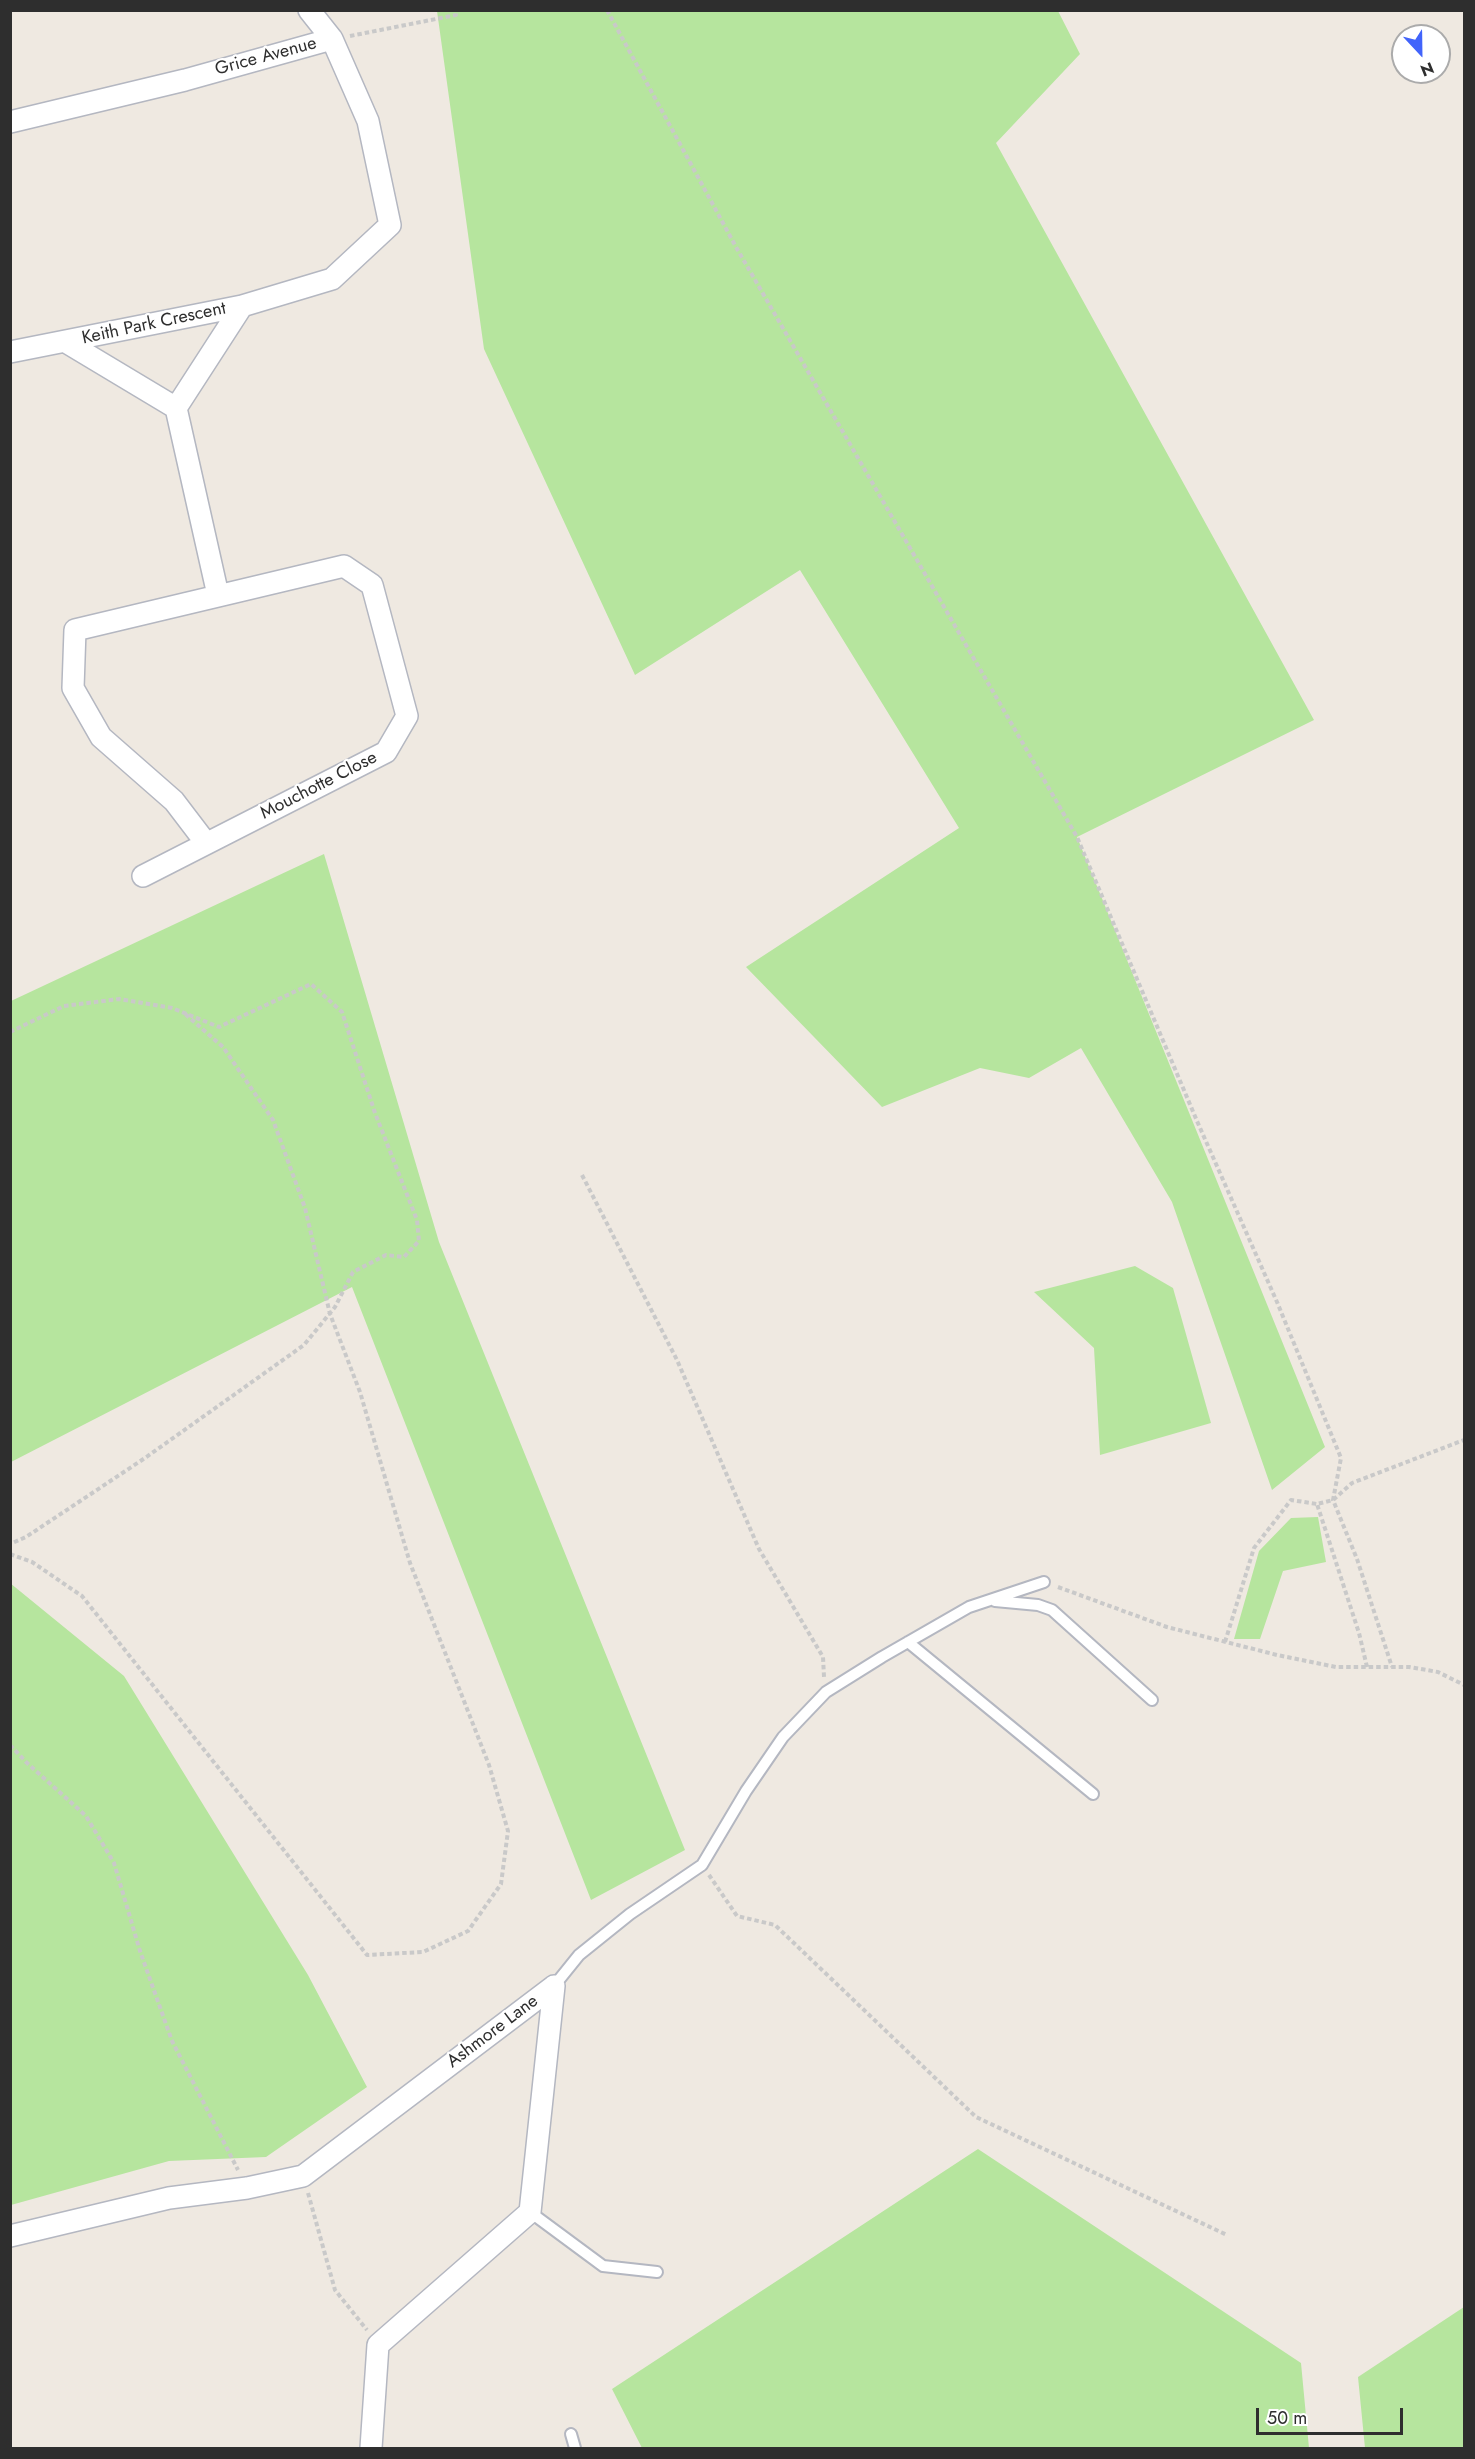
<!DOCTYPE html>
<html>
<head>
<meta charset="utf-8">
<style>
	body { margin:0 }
	#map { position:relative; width:1475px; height:2459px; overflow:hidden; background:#efe9e1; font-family:Jost,sans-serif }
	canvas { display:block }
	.frame { position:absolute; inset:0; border:12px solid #2e2e2e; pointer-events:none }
	.north { position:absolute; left:1391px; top:24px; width:60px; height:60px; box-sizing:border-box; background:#fff; border:2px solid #ababab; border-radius:50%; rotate:158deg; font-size:16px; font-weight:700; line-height:24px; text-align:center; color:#2e2e2e }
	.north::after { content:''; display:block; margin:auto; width:21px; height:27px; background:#4264fb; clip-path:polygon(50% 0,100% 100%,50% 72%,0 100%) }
	.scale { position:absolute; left:1256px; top:2408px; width:147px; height:27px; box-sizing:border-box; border:3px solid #2e2e2e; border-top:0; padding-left:8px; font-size:18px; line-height:21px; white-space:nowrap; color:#2e2e2e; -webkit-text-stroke:4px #fff; paint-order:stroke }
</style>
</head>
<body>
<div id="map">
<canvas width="1475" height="2459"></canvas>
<div class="frame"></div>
<div class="north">N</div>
<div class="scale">50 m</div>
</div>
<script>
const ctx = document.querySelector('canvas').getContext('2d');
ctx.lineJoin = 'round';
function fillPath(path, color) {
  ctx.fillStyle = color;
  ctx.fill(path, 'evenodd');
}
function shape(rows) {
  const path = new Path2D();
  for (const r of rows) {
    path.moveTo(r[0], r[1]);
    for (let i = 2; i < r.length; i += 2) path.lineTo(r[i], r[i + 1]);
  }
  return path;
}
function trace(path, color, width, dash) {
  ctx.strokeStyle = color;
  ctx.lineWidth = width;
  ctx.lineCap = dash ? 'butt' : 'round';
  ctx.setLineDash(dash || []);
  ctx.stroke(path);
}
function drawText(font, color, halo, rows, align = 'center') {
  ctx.font = font + ' Jost,sans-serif';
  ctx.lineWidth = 4.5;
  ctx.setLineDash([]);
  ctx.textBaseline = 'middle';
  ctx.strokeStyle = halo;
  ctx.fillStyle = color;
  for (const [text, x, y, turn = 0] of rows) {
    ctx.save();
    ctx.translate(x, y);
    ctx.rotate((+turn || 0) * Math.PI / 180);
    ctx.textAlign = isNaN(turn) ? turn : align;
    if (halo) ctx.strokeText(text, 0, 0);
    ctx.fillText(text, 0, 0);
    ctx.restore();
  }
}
const green = shape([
	[437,11,1058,11,1080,54,996,143,1314,720,1077,837,1325,1447,1272,1490,1172,1202,1081,1048,1029,1078,980,1068,882,1107,746,967,959,828,800,570,635,675,484,349],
	[324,854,439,1242,685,1850,591,1900,352,1287,11,1462,11,1001],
	[1135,1266,1173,1288,1211,1423,1100,1455,1094,1348,1034,1292],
	[1318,1517,1326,1562,1283,1571,1260,1639,1234,1639,1259,1551,1291,1518],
	[10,1583,124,1676,308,1975,367,2087,266,2157,169,2161,11,2205],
	[978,2149,1301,2363,1309,2448,642,2448,612,2389],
	[1464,2307,1464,2448,1365,2448,1358,2377]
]);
const path = shape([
	[607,10,736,247,1077,837,1197,1121,1277,1302,1341,1458,1333,1500,1357,1559,1392,1667],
	[350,36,456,15,455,10],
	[10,1032,64,1006,119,999,172,1008,219,1027,311,984,342,1012,375,1113,417,1220,419,1241,404,1257,386,1255,353,1272,335,1307,304,1345,145,1458,26,1537,10,1544],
	[582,1175,677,1360,759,1549,823,1657,824,1677],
	[10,1554,32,1562,82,1596,367,1955,423,1952,468,1931,501,1884,508,1831,489,1765,410,1563,360,1392,330,1314,305,1208,273,1120,223,1047,184,1013],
	[1058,1587,1167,1627,1277,1655,1336,1667,1409,1667,1438,1672,1464,1685],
	[1225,1642,1254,1548,1291,1500,1317,1504],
	[1367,1667,1359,1633,1317,1504,1333,1500,1352,1483,1464,1440],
	[10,1745,26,1762,86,1816,114,1863,140,1951,172,2041,238,2170],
	[709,1875,737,1916,775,1925,976,2117,1227,2235],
	[308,2193,335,2290,367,2330]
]);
const service = shape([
	[995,1601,1038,1605,1052,1610,1152,1700],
	[908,1642,1093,1794],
	[554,1986,579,1955,630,1914,702,1865,746,1791,783,1737,826,1692,882,1657,969,1607,1044,1582],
	[530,2212,603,2266,657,2272],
	[571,2434,575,2448]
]);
const minor = shape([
	[309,10,332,39],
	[10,122,185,80,332,39,368,121,390,225,332,279,242,306,10,352],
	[66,342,176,408,242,306],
	[176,408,218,595],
	[143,876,386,752,407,716,372,585,344,566,75,630,73,688,101,737,174,801,206,843],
	[10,2236,169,2198,247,2188,303,2176,554,1986],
	[371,2448,378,2345,530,2212,554,1986]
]);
const streetNames = [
	["Grice Avenue",266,57,-15],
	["Keith Park Crescent",154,324,-12],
	["Mouchotte Close",319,786,-27],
	["Ashmore Lane",493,2032,-37]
];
fillPath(green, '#b6e59e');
trace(service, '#b4b7c1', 14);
trace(minor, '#b4b7c1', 24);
trace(path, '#c9c9c9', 4, [4.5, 3]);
trace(service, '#fff', 10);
trace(minor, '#fff', 21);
drawText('18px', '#2e2e2e', '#fff', streetNames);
</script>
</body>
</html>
